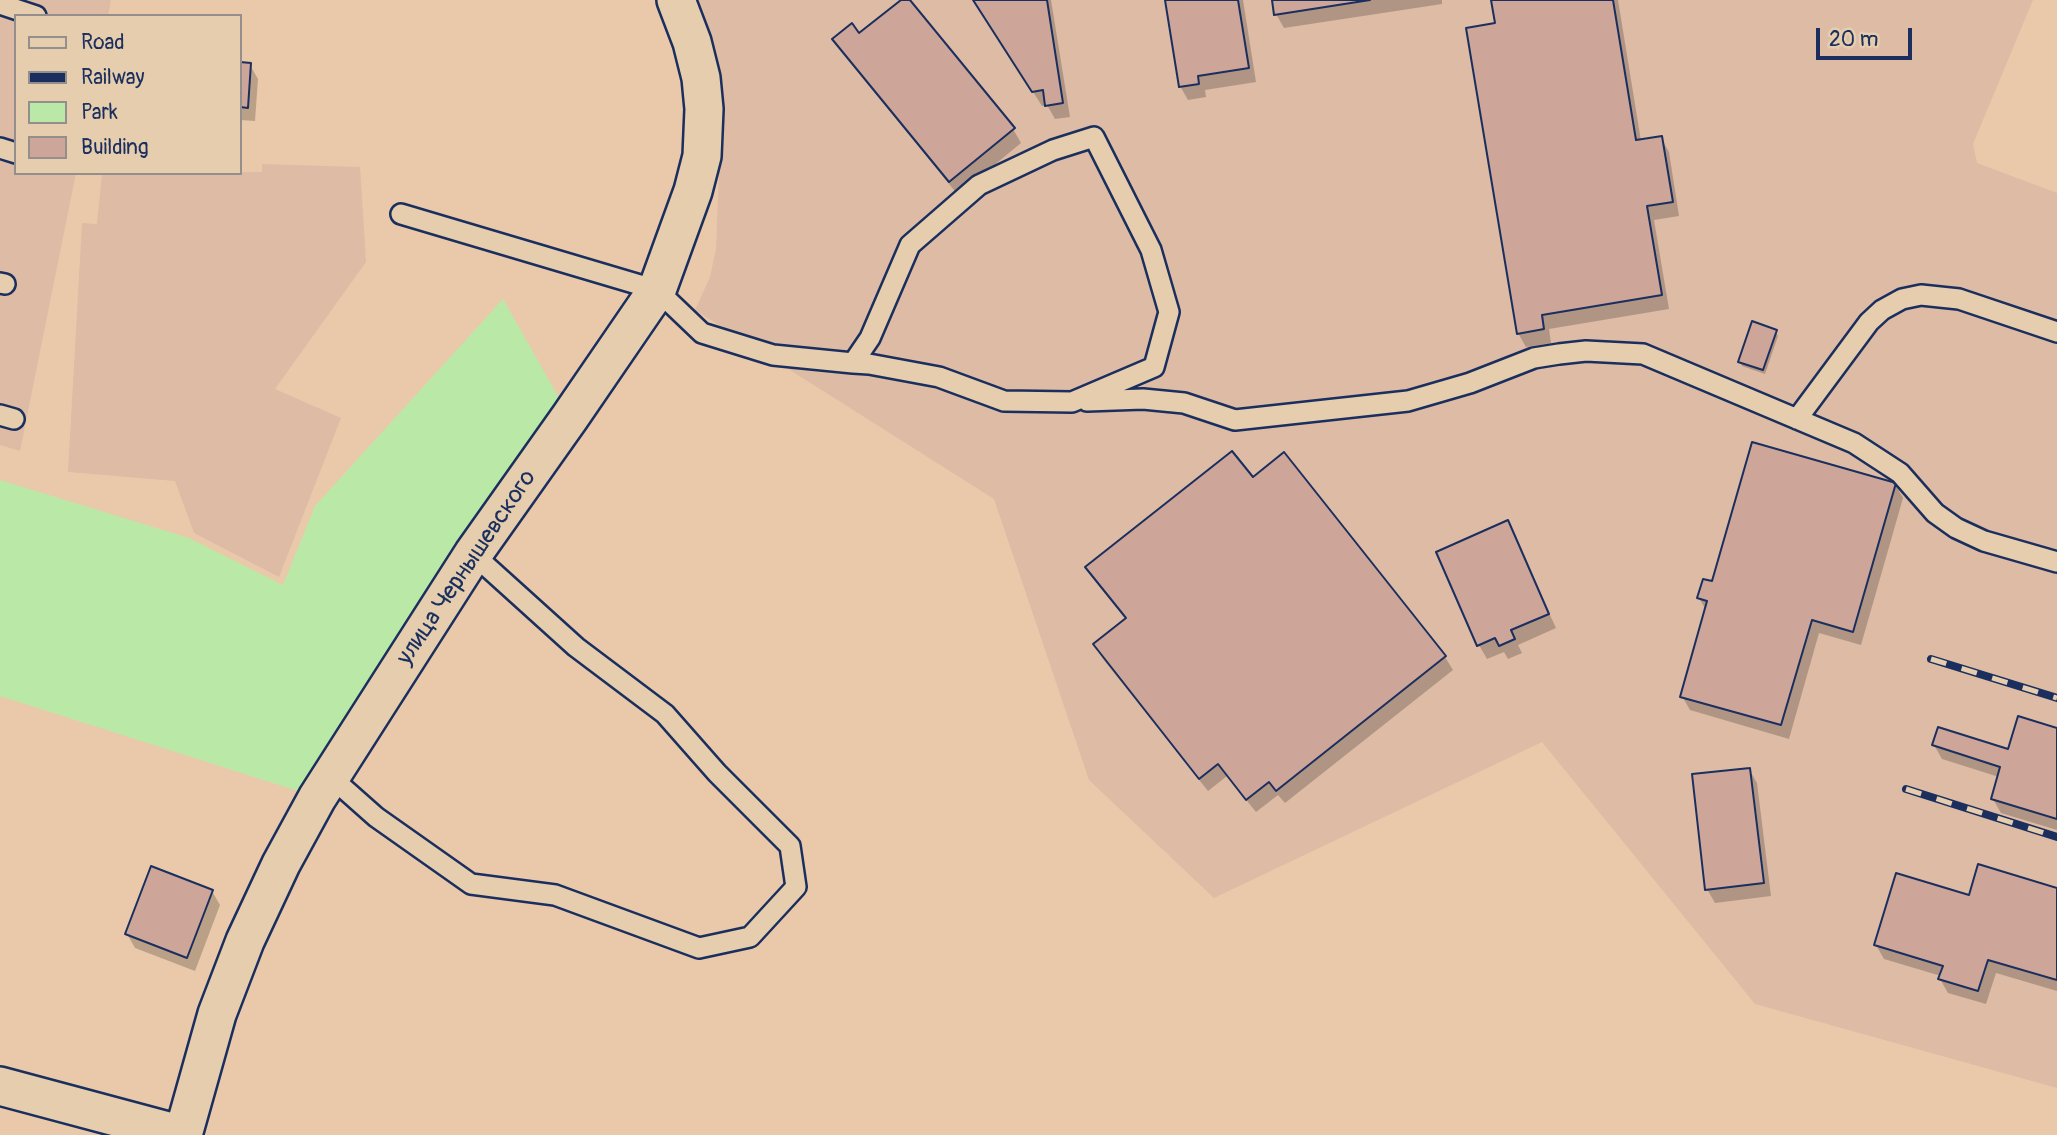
<!DOCTYPE html>
<html>
<head>
<meta charset="utf-8">
<style>
	body { margin:0 }
	#map { position:relative; width:2057px; height:1135px; overflow:hidden; background:#eac9ab; font-family:Pangolin,sans-serif }
	canvas { display:block }
	.legend { position:absolute; left:14px; top:14px; width:228px; height:161px; box-sizing:border-box; background:#e5cdad; border:2px solid #948e8d; margin:0; padding:9px 12px; list-style:none; font-size:21px; color:#1b2f5e }
	.legend li { display:flex; align-items:center; gap:14px; height:35px }
	.legend b { width:35px; border:2px solid #948e8d }
	.scale { position:absolute; left:1816px; top:28px; width:96px; height:32px; box-sizing:border-box; border:4px solid #1b2f5e; border-top:0; padding-left:9px; font-size:21px; line-height:24px; white-space:nowrap; color:#1b2f5e; -webkit-text-stroke:5px #e5cdad; paint-order:stroke }
</style>
</head>
<body>
<div id="map">
<canvas width="2057" height="1135"></canvas>
<ul class="legend">
<li><b style="height:9px;background:#e5cdad"></b>Road</li>
<li><b style="height:9px;background:#1b2f5e"></b>Railway</li>
<li><b style="height:19px;background:#bae8a7"></b>Park</li>
<li><b style="height:19px;background:#cda599"></b>Building</li>
</ul>
<div class="scale">20 m</div>
</div>
<script>
const ctx = document.querySelector('canvas').getContext('2d');
ctx.lineJoin = 'round';
function fillPath(path, color) {
  ctx.fillStyle = color;
  ctx.fill(path, 'evenodd');
}
function shape(rows) {
  const path = new Path2D();
  for (const r of rows) {
    path.moveTo(r[0], r[1]);
    for (let i = 2; i < r.length; i += 2) path.lineTo(r[i], r[i + 1]);
  }
  return path;
}
function trace(path, color, width, dash) {
  ctx.strokeStyle = color;
  ctx.lineWidth = width;
  ctx.lineCap = dash ? 'butt' : 'round';
  ctx.setLineDash(dash || []);
  ctx.stroke(path);
}
function drawText(font, color, halo, rows, align = 'center') {
  ctx.font = font + ' Pangolin,sans-serif';
  ctx.lineWidth = 5;
  ctx.setLineDash([]);
  ctx.textBaseline = 'middle';
  ctx.strokeStyle = halo;
  ctx.fillStyle = color;
  for (const [text, x, y, turn = 0] of rows) {
    ctx.save();
    ctx.translate(x, y);
    ctx.rotate((+turn || 0) * Math.PI / 180);
    ctx.textAlign = isNaN(turn) ? turn : align;
    if (halo) ctx.strokeText(text, 0, 0);
    ctx.fillText(text, 0, 0);
    ctx.restore();
  }
}
const built = shape([
	[0,0,111,0,108,16,16,16,16,173,76,173,20,451,0,445],
	[694,0,2033,0,1973,144,1977,163,2057,193,2057,1088,1755,1004,1542,742,1214,898,1089,780,994,499,695,310,710,277,716,249,722,95,714,56],
	[262,164,360,167,366,262,275,389,341,418,279,577,194,533,175,481,68,472,82,223,97,224,102,173,262,172]
]);
const green = shape([
	[503,299,559,398,298,791,0,696,0,480,189,538,283,585,315,506]
]);
const shadow = shape([
	[903,0,908,0,1013,129,1021,143,958,195,843,53,835,40,859,36],
	[975,0,1051,0,1070,117,1055,119,1047,105,1042,106],
	[1166,0,1243,0,1256,82,1205,90,1206,97,1188,100,1180,86],
	[1274,0,1442,0,1442,4,1284,28,1276,14],
	[1493,0,1618,0,1641,141,1661,138,1669,152,1679,216,1654,220,1669,309,1549,329,1551,343,1526,347,1518,333,1497,25],
	[240,64,250,65,258,79,255,121,240,120],
	[1776,332,1778,336,1765,374,1742,366,1740,361],
	[1253,480,1445,657,1453,670,1285,803,1278,795,1256,812,1227,776,1208,791,1103,659,1095,645,1127,620,1096,581,1088,567],
	[1895,484,1903,498,1861,645,1819,633,1789,739,1690,710,1682,696,1706,610,1699,598,1714,584],
	[1507,522,1556,628,1518,645,1522,653,1508,659,1504,652,1487,659,1479,645],
	[2057,730,2057,830,2001,813,1993,799,1999,777,1942,759,1934,745,2009,751],
	[1749,769,1757,783,1771,896,1715,903,1707,889],
	[2057,890,2057,991,1996,973,1986,1004,1948,993,1940,979,1941,976,1884,959,1876,945],
	[212,891,220,905,195,971,135,948,127,934]
]);
const building = shape([
	[901,0,910,0,1015,128,949,182,832,39,852,23,859,33,901,0],
	[973,0,1047,0,1063,103,1045,106,1043,90,1032,92,973,0],
	[1165,0,1238,0,1249,68,1198,76,1199,84,1179,87,1165,0],
	[1272,0,1370,0,1274,15,1272,0],
	[1491,0,1613,0,1636,140,1662,136,1673,202,1647,206,1662,295,1542,315,1544,329,1517,334,1466,28,1495,23,1491,0],
	[240,62,251,63,248,108,240,107,240,62],
	[1752,321,1777,330,1763,370,1738,362,1752,321],
	[1752,442,1896,483,1853,632,1812,620,1781,725,1680,697,1707,601,1697,598,1703,579,1712,581,1752,442],
	[1232,451,1253,477,1284,452,1446,656,1276,791,1269,782,1246,800,1218,764,1199,779,1093,644,1126,618,1085,567,1232,451],
	[1508,520,1549,614,1511,630,1515,639,1499,646,1495,638,1477,646,1436,552,1508,520],
	[2018,716,2057,728,2057,819,1991,799,2000,767,1932,745,1938,727,2008,749,2018,716],
	[1750,768,1764,883,1705,890,1692,774,1750,768],
	[1978,864,2057,888,2057,980,1988,960,1978,991,1938,979,1943,966,1874,945,1896,873,1969,895,1978,864],
	[151,866,213,890,187,958,125,934,151,866]
]);
const service = shape([
	[0,4,36,16],
	[0,148,16,153],
	[401,214,657,290,702,333,773,355,853,363,869,364,939,377,1004,401,1072,402,1154,367,1169,312,1151,250,1094,137,1053,150,979,185,910,245,870,338,853,363],
	[0,283,5,284],
	[1087,401,1143,399,1184,403,1235,420,1408,401,1470,383,1534,358,1559,354,1586,351,1643,354,1854,443,1900,473,1935,513,1956,528,1984,541,2057,562],
	[0,415,14,419],
	[1797,419,1869,322,1882,310,1902,299,1921,295,1959,299,2057,332],
	[332,778,376,817,471,884,555,895,699,948,750,937,796,887,790,846,717,773,665,714,576,647,473,554]
]);
const minor = shape([
	[0,1086,183,1135],
	[183,1135,217,1014,245,941,281,864,317,798,473,554,570,417,657,290,693,191,702,156,704,109,701,78,692,42,676,0]
]);
const rail = shape([
	[1931,659,2057,698],
	[1906,789,2057,837]
]);
const streetNames = [
	["улица Чернышевского",467,568,-56]
];
fillPath(built, '#ddbba5');
fillPath(green, '#bae8a7');
fillPath(shadow, '#0003');
fillPath(building, '#cda599');
trace(building, '#1b2f5e', 2);
trace(service, '#1b2f5e', 24);
trace(minor, '#1b2f5e', 42);
trace(service, '#e5cdad', 19);
trace(minor, '#e5cdad', 37);
trace(rail, '#1b2f5e', 8);
trace(rail, '#e5cdad', 5, [16]);
drawText('24px', '#1b2f5e', '#e5cdad', streetNames);
</script>
</body>
</html>
